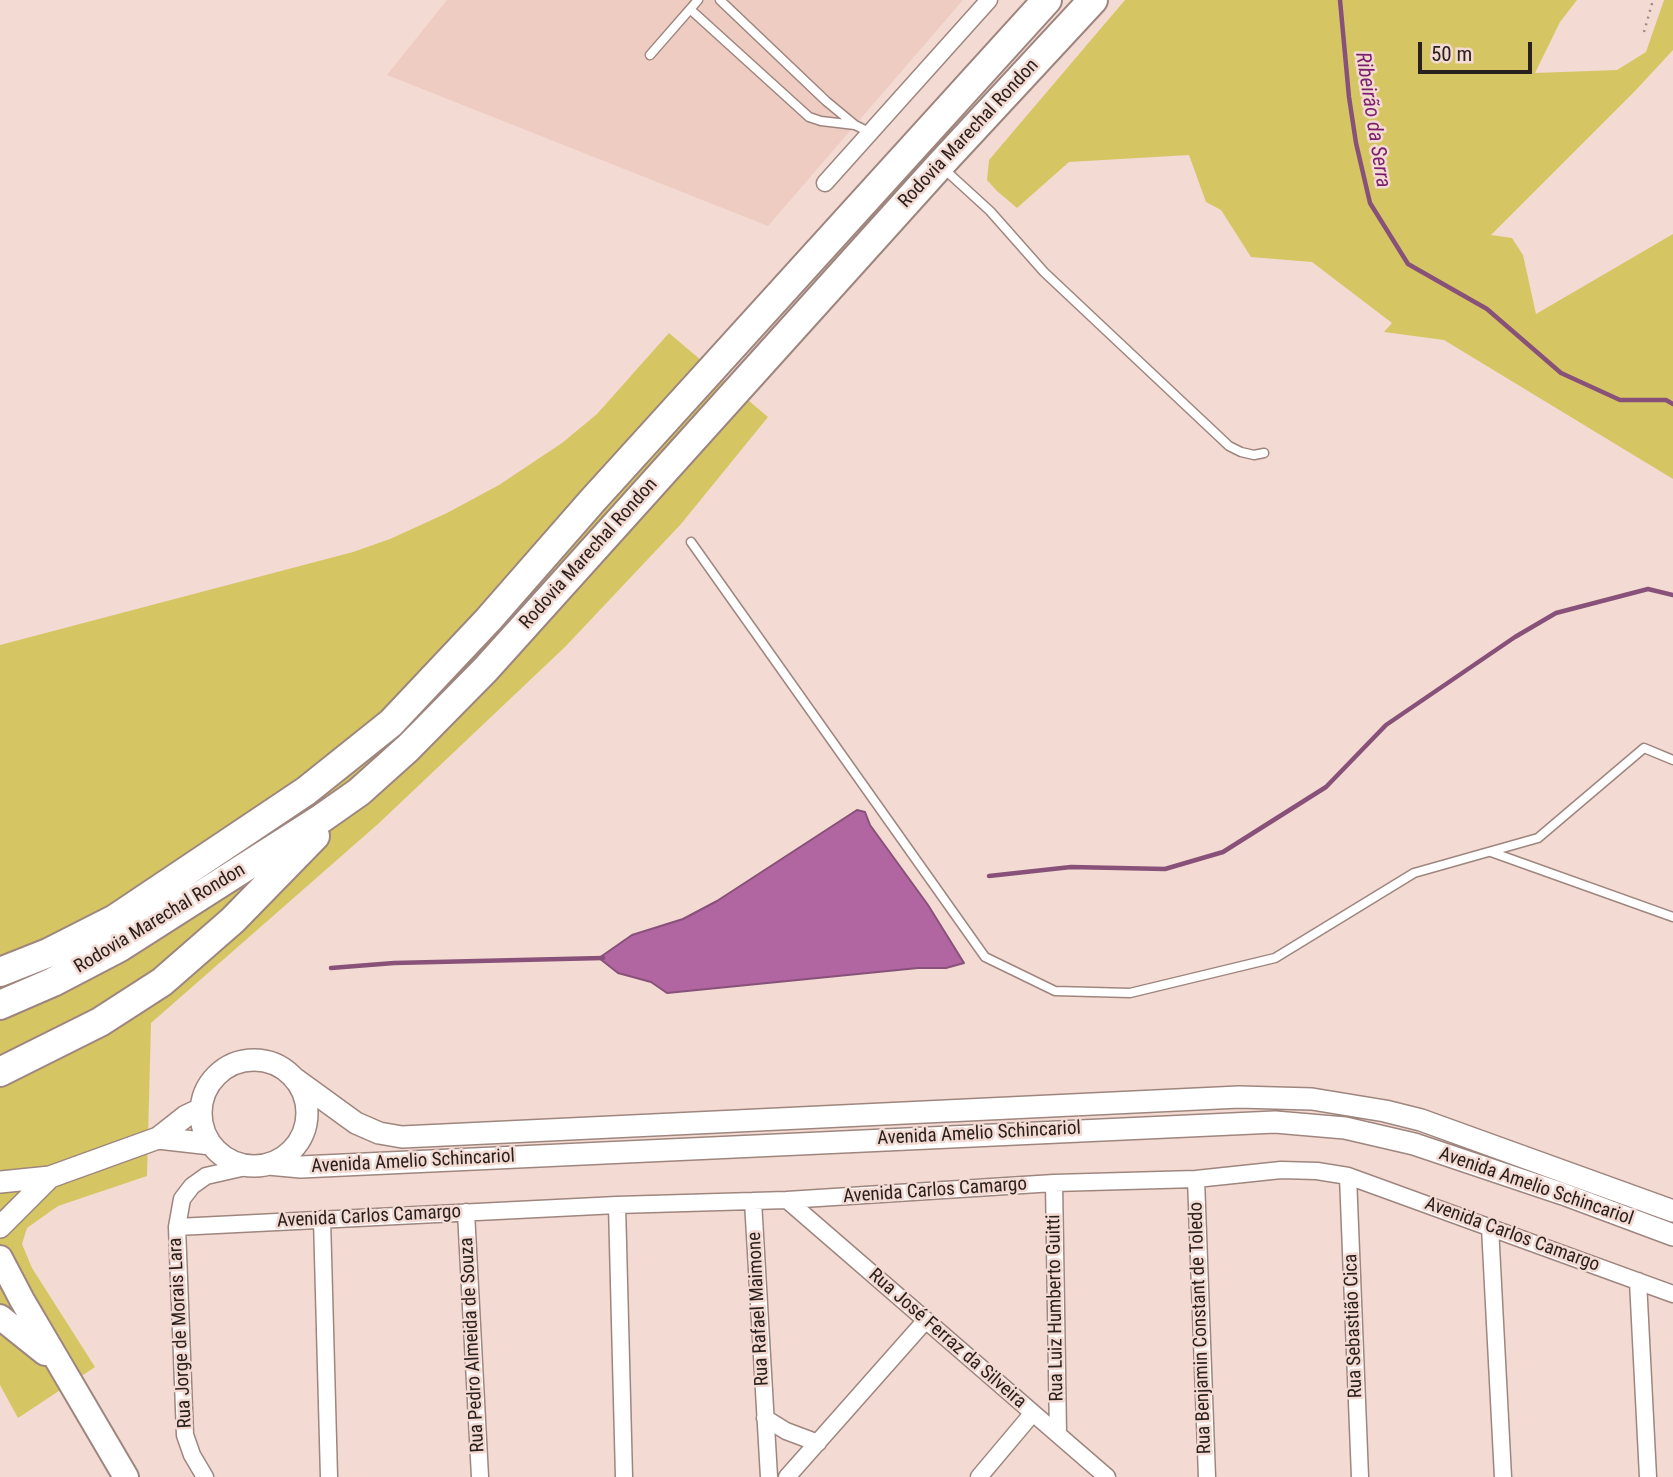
<!DOCTYPE html>
<html>
<head>
<meta charset="utf-8">
<style>
	body { margin:0 }
	#map { position:relative; width:1673px; height:1477px; overflow:hidden; background:#f3dad2; font-family:"Roboto Condensed",sans-serif }
	canvas { display:block }
	.scale { position:absolute; left:1418px; top:42px; width:114px; height:32px; box-sizing:border-box; border:4px solid #2a201d; border-top:0; padding-left:9px; font-size:21px; line-height:24px; white-space:nowrap; color:#2a201d; -webkit-text-stroke:5px #f3dad2; paint-order:stroke }
</style>
</head>
<body>
<div id="map">
<canvas width="1673" height="1477"></canvas>
<div class="scale">50 m</div>
</div>
<script>
const ctx = document.querySelector('canvas').getContext('2d');
ctx.lineJoin = 'round';
function fillPath(path, color) {
  ctx.fillStyle = color;
  ctx.fill(path, 'evenodd');
}
function shape(rows) {
  const path = new Path2D();
  for (const r of rows) {
    if (r.length === 3) {
      path.moveTo(r[0] + r[2], r[1]);
      path.arc(r[0], r[1], r[2], 0, 2 * Math.PI);
      continue;
    }
    path.moveTo(r[0], r[1]);
    for (let i = 2; i < r.length; i += 2) path.lineTo(r[i], r[i + 1]);
  }
  return path;
}
function trace(path, color, width, dash) {
  ctx.strokeStyle = color;
  ctx.lineWidth = width;
  ctx.lineCap = dash ? 'butt' : 'round';
  ctx.setLineDash(dash || []);
  ctx.stroke(path);
}
function drawText(font, color, halo, rows, align = 'center') {
  ctx.font = font + ' "Roboto Condensed",sans-serif';
  ctx.lineWidth = 5;
  ctx.setLineDash([]);
  ctx.textBaseline = 'middle';
  ctx.strokeStyle = halo;
  ctx.fillStyle = color;
  for (const [text, x, y, turn = 0] of rows) {
    ctx.save();
    ctx.translate(x, y);
    ctx.rotate((+turn || 0) * Math.PI / 180);
    ctx.textAlign = isNaN(turn) ? turn : align;
    if (halo) ctx.strokeText(text, 0, 0);
    ctx.fillText(text, 0, 0);
    ctx.restore();
  }
}
const built = shape([
	[447,0,963,0,768,226,387,75]
]);
const green = shape([
	[1125,0,1577,0,1560,22,1535,73,1617,70,1646,52,1664,0,1673,0,1673,50,1635,91,1491,235,1512,238,1523,255,1536,314,1673,234,1673,479,1444,340,1384,332,1392,323,1312,262,1251,257,1221,210,1206,202,1189,155,1069,162,1017,208,997,191,987,180,989,160],
	[669,333,768,417,681,524,565,647,378,824,151,1023,147,1176,58,1206,27,1228,22,1244,32,1268,95,1367,18,1418,0,1385,0,645,353,552,390,539,447,513,499,485,562,443,597,414]
]);
const water = shape([
	[857,810,865,812,870,825,928,905,964,963,946,968,918,968,667,993,651,982,618,973,599,958,632,935,683,919,717,901,857,810]
]);
const stream = shape([
	[1340,0,1349,97,1356,143,1370,203,1408,264,1487,309,1561,373,1620,400,1666,400,1673,404],
	[989,876,1071,867,1165,869,1223,852,1326,787,1386,725,1515,637,1556,613,1648,589,1673,595],
	[331,968,394,963,603,958]
]);
const path = shape([
	[1644,32,1653,0]
]);
const lane = shape([
	[720,0,826,101,855,125],
	[691,10,809,117,821,121,855,125,869,132],
	[650,55,698,0],
	[944,169,990,211,1044,272,1229,446,1241,452,1254,455,1264,453],
	[691,542,985,957,1055,991,1130,993,1275,958,1414,873,1538,838,1644,748,1673,760],
	[1491,852,1673,917]
]);
const street = shape([
	[825,183,989,0],
	[1348,1176,1360,1477],
	[1196,1179,1207,1477],
	[1054,1183,1058,1434],
	[787,1200,1107,1477],
	[753,1201,769,1477],
	[617,1205,624,1477],
	[466,1212,480,1477],
	[322,1219,329,1477],
	[177,1227,617,1205,787,1200,1054,1183,1196,1179,1281,1170,1317,1171,1348,1176,1673,1294],
	[1490,1227,1503,1477],
	[1638,1281,1648,1477],
	[765,1418,786,1431,818,1443],
	[205,1477,192,1455,185,1435,177,1227,182,1199,192,1186,206,1176,250,1166],
	[787,1477,926,1320],
	[979,1477,1032,1414]
]);
const secondary = shape([
	[254,1113,53],
	[294,1078,356,1123,379,1133,402,1137,1239,1097,1312,1099,1385,1111,1421,1120,1673,1211],
	[158,1138,211,1144],
	[268,1164,301,1167,1275,1122,1345,1128,1414,1144,1563,1194,1673,1235],
	[0,1182,50,1177,158,1138,186,1116,201,1109],
	[0,1227,50,1177]
]);
const primary = shape([
	[0,1258,22,1300,126,1477],
	[0,1317,45,1353]
]);
const highway = shape([
	[0,972,48,953,115,919,306,791,391,723,488,620,593,500,1047,0],
	[0,1005,53,982,120,947,322,818,359,792,408,748,485,670,940,165,1093,0],
	[0,1072,100,1022,162,982,233,920,315,836]
]);
const streetNames = [
	["Rodovia Marechal Rondon",969,134,-47],
	["Rodovia Marechal Rondon",589,554,-48],
	["Rodovia Marechal Rondon",160,919,-31],
	["Avenida Amelio Schincariol",979,1134,-3],
	["Avenida Amelio Schincariol",413,1162,-3],
	["Avenida Amelio Schincariol",1536,1187,19],
	["Avenida Carlos Camargo",935,1191,-4],
	["Avenida Carlos Camargo",369,1217,-3],
	["Avenida Carlos Camargo",1512,1235,20],
	["Rua Luiz Humberto Guitti",1056,1308,-91],
	["Rua Rafael Maimone",759,1309,-93],
	["Rua Sebastião Cica",1354,1326,-92],
	["Rua Benjamin Constant de Toledo",1201,1328,-92],
	["Rua Jorge de Morais Lara",181,1333,-93],
	["Rua José Ferraz da Silveira",947,1339,41],
	["Rua Pedro Almeida de Souza",473,1345,-93]
];
const waterNames = [
	["Ribeirão da Serra",1372,120,81]
];
fillPath(built, '#eeccc2');
fillPath(green, '#d6c663');
fillPath(water, '#b166a1');
trace(water, '#885179', 2);
trace(stream, '#885179', 4.5);
trace(lane, '#9e867f', 11);
trace(street, '#9e867f', 19);
trace(secondary, '#9e867f', 24);
trace(primary, '#9e867f', 28);
trace(highway, '#9e867f', 32);
trace(path, '#a08d87', 2.5, [2, 5]);
trace(lane, '#fff', 8);
trace(street, '#fff', 16);
trace(secondary, '#fff', 21);
trace(primary, '#fff', 24);
trace(highway, '#fff', 28);
drawText('19px', '#2a201d', '#f3dad2', streetNames);
drawText('italic 21px', '#7b1f6c', '#f3dad2', waterNames);
</script>
</body>
</html>
